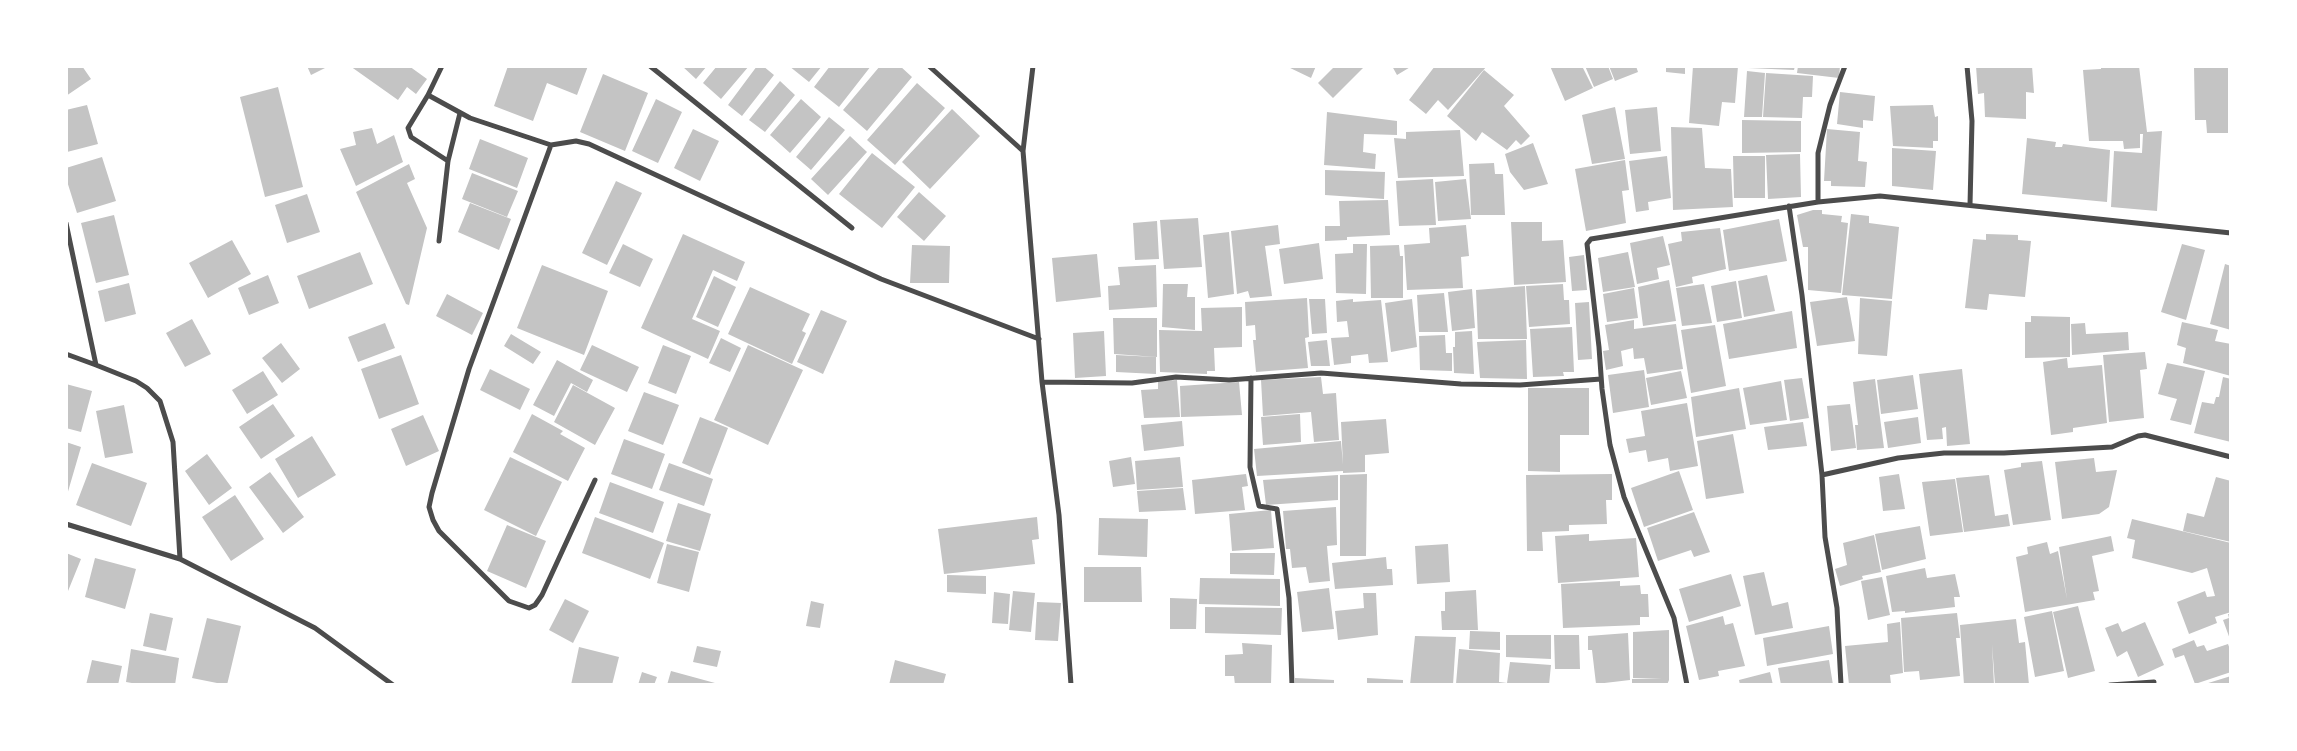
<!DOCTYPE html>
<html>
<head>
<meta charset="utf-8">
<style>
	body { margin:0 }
	#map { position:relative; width:2297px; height:751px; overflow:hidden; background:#fff; font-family:"Nunito Sans",sans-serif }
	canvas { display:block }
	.frame { position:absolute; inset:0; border:68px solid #fff; pointer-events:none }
</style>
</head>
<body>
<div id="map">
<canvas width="2297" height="751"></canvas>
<div class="frame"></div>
</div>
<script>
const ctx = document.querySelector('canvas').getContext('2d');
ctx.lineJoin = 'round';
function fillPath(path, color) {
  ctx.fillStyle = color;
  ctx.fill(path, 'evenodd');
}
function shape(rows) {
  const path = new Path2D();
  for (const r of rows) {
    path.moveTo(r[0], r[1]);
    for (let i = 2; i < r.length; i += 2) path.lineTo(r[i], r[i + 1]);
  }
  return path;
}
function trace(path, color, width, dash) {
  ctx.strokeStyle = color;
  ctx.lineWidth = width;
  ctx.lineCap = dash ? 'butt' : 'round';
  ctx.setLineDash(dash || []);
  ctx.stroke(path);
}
const building = shape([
	[66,66,82,66,91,79,66,96],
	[307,66,329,66,311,75],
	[350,66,409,66,427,79,416,94,407,87,398,100],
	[508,66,588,66,577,95,547,83,533,121,494,106],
	[682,66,707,66,696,79],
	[717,66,749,66,721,99,703,83],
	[757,66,763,66,774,75,742,116,728,105],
	[789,66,822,66,809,82],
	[830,66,871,66,839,107,814,87],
	[880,66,900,66,912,77,867,131,843,110],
	[1286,66,1316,66,1311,78],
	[1335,66,1365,66,1333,98,1318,83],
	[1392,66,1412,66,1397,75],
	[1435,66,1487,66,1448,110,1438,100,1426,114,1409,100],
	[1550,66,1582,66,1593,88,1565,101],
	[1585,66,1608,66,1613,79,1594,87],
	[1609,66,1636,66,1638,72,1615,81],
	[1666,66,1685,66,1685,74,1666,72],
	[1693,66,1738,66,1735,103,1722,102,1719,126,1689,123],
	[1748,66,1795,66,1794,70,1748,68],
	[1798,66,1840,66,1839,78,1797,73],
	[1976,66,2032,66,2034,93,2026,92,2026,119,1985,117,1984,93,1978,94],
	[2101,66,2139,66,2147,132,2162,131,2157,211,2111,207,2114,151,2142,153,2143,134,2140,134,2140,148,2124,149,2123,141,2089,141,2083,70,2101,69],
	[2194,66,2228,66,2228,133,2207,133,2206,120,2195,120],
	[1484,70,1514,95,1504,106,1530,136,1521,145,1516,140,1507,150,1482,132,1476,141,1447,116],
	[1747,71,1765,73,1762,117,1744,117],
	[1766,73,1813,76,1812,97,1803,97,1802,118,1763,117],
	[603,74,648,93,625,151,580,132],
	[780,81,795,95,765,132,749,120],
	[917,83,945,108,895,165,867,140],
	[278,87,303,187,265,197,240,97],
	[1840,92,1875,96,1873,121,1863,120,1863,128,1837,124],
	[656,99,682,112,658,163,632,151],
	[801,99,821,117,790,153,770,135],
	[87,105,98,144,67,152,66,110],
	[1933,105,1935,117,1938,116,1938,141,1933,141,1933,148,1893,146,1890,106],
	[1615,107,1625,159,1592,164,1582,115],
	[1657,107,1661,151,1630,154,1625,110],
	[952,109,980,136,930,189,902,162],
	[1327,112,1397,121,1397,135,1364,134,1363,152,1376,154,1375,169,1324,165],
	[829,117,845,130,811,170,796,157],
	[1742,120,1801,121,1801,152,1742,153],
	[1671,127,1702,128,1705,168,1731,169,1733,207,1673,210],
	[372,128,377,144,394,135,403,162,356,186,340,149,356,145,353,132],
	[693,129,719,141,700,181,674,168],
	[1827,129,1860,132,1858,161,1867,162,1865,187,1831,186,1831,181,1824,181],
	[1460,130,1464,176,1398,178,1394,138,1406,139,1406,132],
	[850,136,867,152,828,195,811,179],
	[2027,138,2056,142,2055,147,2062,147,2063,144,2110,150,2107,202,2022,194],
	[480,139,528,158,517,188,469,169],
	[1533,143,1548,184,1524,190,1510,172,1505,154],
	[1892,148,1936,151,1933,190,1892,186],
	[872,153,915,187,882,228,839,194],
	[1800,154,1801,197,1768,199,1766,155],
	[1667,156,1671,198,1648,202,1649,210,1636,212,1629,161],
	[1733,156,1765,156,1765,198,1734,198],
	[102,157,116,201,77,213,66,178,66,168],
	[1625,160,1629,190,1622,191,1626,223,1586,231,1575,169],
	[1494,163,1495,174,1503,174,1505,215,1471,215,1469,164],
	[409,164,415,179,407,183,427,228,409,305,406,304,356,192],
	[1325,170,1385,172,1384,199,1325,195],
	[472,173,518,191,507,217,462,199],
	[1433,179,1436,225,1399,226,1396,181],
	[1466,179,1471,219,1438,221,1435,182],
	[616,181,642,193,607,265,582,253],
	[919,192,946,216,924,241,897,217],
	[307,194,320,232,287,243,275,205],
	[1388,200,1390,235,1347,237,1347,240,1325,241,1325,226,1340,226,1339,201],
	[470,203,511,219,499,250,458,232],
	[1813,210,1822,210,1822,214,1842,216,1841,222,1848,223,1841,293,1808,290,1808,247,1803,247,1797,215],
	[1851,214,1869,216,1869,223,1899,227,1892,299,1842,295],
	[114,215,129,275,96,283,81,223],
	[1198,218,1202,267,1164,269,1160,220],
	[1779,219,1787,261,1729,271,1723,230],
	[1157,221,1159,259,1135,260,1133,223],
	[1511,222,1542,222,1542,241,1563,240,1566,282,1514,285],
	[1278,225,1280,244,1265,246,1272,296,1250,298,1248,291,1237,294,1231,231],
	[1466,225,1469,256,1461,257,1463,288,1407,290,1404,245,1430,243,1429,228],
	[1720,228,1726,269,1692,277,1693,283,1676,287,1668,244,1682,241,1681,232],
	[1229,232,1234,294,1208,298,1203,235],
	[683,234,745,262,737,281,713,270,692,319,720,331,708,359,641,328],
	[1986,234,2018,235,2018,240,2031,241,2025,297,1989,294,1987,310,1965,308,1973,239,1986,240],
	[1663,236,1670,265,1657,268,1659,279,1637,284,1630,243],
	[232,240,251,274,208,298,189,263],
	[1319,243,1323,279,1284,284,1279,249],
	[623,244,653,259,640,287,609,273],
	[1353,244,1367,244,1366,294,1336,293,1335,254,1353,253],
	[2182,244,2205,250,2186,320,2161,312],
	[912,245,950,246,949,283,910,283],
	[1399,245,1400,256,1403,256,1403,298,1371,298,1370,246],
	[360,252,373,284,309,309,297,276],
	[1628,252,1635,287,1603,292,1598,258],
	[1097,254,1101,297,1056,302,1052,258],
	[1584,255,1587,290,1572,291,1569,257],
	[2225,264,2231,266,2231,330,2210,324],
	[542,265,608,291,584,355,517,328],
	[1156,265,1157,307,1109,310,1108,286,1120,285,1118,267],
	[268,275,279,303,249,315,238,288],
	[1767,275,1775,311,1744,317,1738,281],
	[714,276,736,287,718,327,696,317],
	[1669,280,1676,321,1643,326,1638,287],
	[1736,281,1742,318,1717,322,1711,286],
	[129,283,136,314,105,322,98,291],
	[1163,284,1188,284,1187,297,1195,297,1195,330,1162,327],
	[1563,284,1564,300,1569,300,1570,324,1529,327,1526,286],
	[1704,284,1712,323,1682,326,1676,288],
	[1525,286,1527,339,1478,339,1476,290],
	[750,287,810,314,802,331,806,333,792,364,728,334],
	[1634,288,1638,318,1607,322,1603,294],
	[1472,289,1475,328,1452,331,1448,292],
	[1444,293,1448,332,1419,332,1417,295],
	[447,294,483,313,472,335,436,316],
	[1847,297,1855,341,1817,346,1810,302],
	[1307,298,1309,337,1305,338,1308,368,1256,372,1253,340,1256,340,1255,325,1246,326,1245,302],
	[1860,298,1892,301,1887,356,1858,354],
	[1309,299,1325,299,1327,333,1312,334],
	[1353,299,1353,302,1381,300,1388,362,1369,363,1368,354,1351,356,1351,363,1334,365,1331,338,1349,337,1347,321,1337,322,1336,301],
	[1412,299,1417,347,1391,352,1385,303],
	[1589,302,1592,359,1578,360,1575,303],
	[1242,307,1242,347,1214,348,1215,371,1207,371,1207,374,1160,372,1159,330,1202,331,1201,308],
	[821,310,847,321,823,374,797,362],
	[1792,311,1797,348,1729,359,1723,324],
	[2031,316,2070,317,2070,357,2025,358,2025,322,2031,322],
	[1113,318,1157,318,1157,357,1114,354],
	[192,319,211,354,185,367,166,333],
	[1634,320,1634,329,1676,324,1683,369,1647,374,1644,358,1634,359,1633,348,1621,351,1623,366,1606,370,1603,351,1609,350,1605,325],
	[2182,322,2218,330,2215,341,2231,344,2231,376,2183,363,2186,348,2177,345],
	[385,323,395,348,358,362,348,337],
	[2085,323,2086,334,2128,332,2129,350,2072,355,2071,324],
	[1715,325,1726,386,1691,393,1681,330],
	[1572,327,1574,372,1563,372,1564,376,1533,377,1530,329],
	[1104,331,1106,376,1075,378,1073,333],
	[1472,331,1474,374,1454,373,1453,347,1455,347,1455,332],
	[511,334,541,352,533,364,504,346],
	[1445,335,1446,353,1452,353,1452,371,1420,370,1419,336],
	[721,338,741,348,730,372,709,363],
	[1327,340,1330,366,1311,366,1308,342],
	[1526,340,1527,379,1480,378,1477,342],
	[281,343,300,369,282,383,262,358],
	[592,345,639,367,627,392,580,370],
	[663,345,691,356,676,394,648,383],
	[748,345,803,370,768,445,714,420],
	[2145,352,2147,369,2140,370,2144,418,2109,422,2103,355],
	[401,355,419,404,379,419,361,369],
	[1116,355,1156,357,1156,374,1116,372],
	[2067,358,2068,368,2102,365,2107,423,2073,428,2073,432,2051,435,2043,362],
	[557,360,593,380,587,392,571,383,554,416,533,405],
	[2167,363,2205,371,2191,425,2170,420,2177,399,2158,394],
	[490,369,530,389,520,410,480,390],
	[1962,369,1970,444,1947,446,1946,427,1942,428,1943,439,1927,440,1919,374],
	[1644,370,1649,407,1613,413,1608,375],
	[263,371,278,395,247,414,232,390],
	[1681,371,1687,398,1651,405,1646,378],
	[1913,375,1918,409,1881,414,1877,380],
	[1321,377,1323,394,1336,393,1339,440,1314,442,1311,412,1263,416,1261,380],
	[2223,377,2231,379,2231,442,2194,433,2202,402,2214,404,2216,397,2219,397],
	[1802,378,1809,418,1790,421,1784,380],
	[1875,379,1884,448,1857,450,1855,425,1858,425,1853,382],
	[1177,380,1180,417,1144,418,1141,390,1158,389,1158,381],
	[1781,381,1787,420,1750,425,1743,388],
	[1239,382,1242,415,1181,417,1180,386],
	[66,384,92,391,81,432,66,428],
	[573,385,615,408,595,445,554,422],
	[1528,388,1589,388,1589,435,1560,435,1560,472,1528,471],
	[1739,388,1746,429,1696,437,1691,397],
	[644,392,679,405,663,445,628,431],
	[1687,403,1698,466,1670,471,1668,458,1648,462,1646,450,1629,453,1626,439,1645,436,1641,411],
	[273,404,295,436,261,459,239,427],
	[1850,404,1856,448,1831,451,1827,406],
	[124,405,133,453,105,458,96,411],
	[532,414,563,431,560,434,585,448,568,481,513,452],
	[1300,414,1301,442,1263,445,1261,417],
	[423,415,439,451,406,466,391,429],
	[700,417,728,428,710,475,682,463],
	[1918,417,1921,443,1888,448,1884,422],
	[1386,419,1389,453,1365,455,1365,472,1343,473,1343,471,1257,476,1254,449,1341,441,1343,465,1341,422],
	[1182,421,1184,446,1144,451,1141,425],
	[1803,422,1807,446,1768,450,1764,427],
	[1733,434,1744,493,1706,499,1697,441],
	[312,436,336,475,298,498,275,459],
	[624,439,665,454,652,489,611,474],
	[66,442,81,447,67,495,66,495],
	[207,454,232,488,209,505,185,471],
	[510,457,562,482,536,536,484,510],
	[1131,457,1135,484,1113,487,1109,461],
	[1180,457,1183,487,1137,490,1135,461],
	[2094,458,2096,472,2117,470,2109,507,2099,514,2062,519,2055,462],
	[2042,461,2051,520,2013,525,2004,470,2021,467,2021,463],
	[92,463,147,483,131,526,76,505],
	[669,463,713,479,704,506,659,490],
	[1679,471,1693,510,1644,527,1631,488],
	[270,472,304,517,283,533,249,487],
	[1246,474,1248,486,1242,487,1245,510,1195,514,1192,480],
	[1367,474,1366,556,1340,556,1340,475],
	[1612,474,1612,500,1606,500,1607,524,1569,525,1569,531,1542,532,1543,551,1527,551,1526,475],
	[1899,474,1905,509,1883,511,1879,477],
	[1338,475,1338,500,1266,505,1263,480],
	[1989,475,1995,516,2008,514,2010,526,1964,532,1956,478],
	[2216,477,2231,481,2231,542,2183,531,2187,513,2204,517],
	[1955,479,1963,532,1930,536,1922,482],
	[610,482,664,502,653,533,599,513],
	[1183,488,1186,510,1139,512,1137,491],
	[235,495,264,539,231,561,202,517],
	[678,503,711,514,700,551,666,541],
	[1336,507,1337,545,1327,546,1330,581,1309,583,1306,567,1292,568,1290,549,1286,549,1283,511],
	[1271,510,1274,548,1232,551,1229,514],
	[1694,512,1710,552,1694,557,1691,550,1658,561,1647,528],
	[595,517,664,543,650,579,582,553],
	[1037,517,1039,539,1032,540,1035,564,944,574,938,529],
	[1099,518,1148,519,1147,557,1098,555],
	[2132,519,2231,543,2231,612,2215,617,2217,623,2189,634,2177,602,2205,591,2207,597,2215,596,2207,568,2192,573,2132,558,2135,540,2127,538],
	[507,525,546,541,526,588,487,571],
	[1920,526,1926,559,1882,570,1875,534],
	[1589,534,1589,541,1636,538,1639,577,1558,583,1555,536],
	[1874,535,1881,572,1862,576,1863,579,1840,586,1835,569,1847,565,1843,543],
	[2111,536,2114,551,2092,556,2099,591,2093,592,2095,600,2025,612,2016,557,2028,554,2027,547,2047,542,2050,554,2058,551,2067,599,2059,547],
	[667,544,699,552,689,592,657,583],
	[1448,544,1450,582,1417,584,1415,546],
	[66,553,81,559,66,596],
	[1230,553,1275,553,1274,575,1230,574],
	[1386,557,1387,569,1392,569,1393,585,1335,589,1332,563],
	[95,558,136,569,125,609,85,597],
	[1084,567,1141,567,1142,602,1084,602],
	[1925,568,1927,578,1955,574,1960,597,1954,597,1955,607,1905,613,1905,611,1892,612,1886,576],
	[1764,572,1772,606,1788,602,1793,628,1755,635,1743,576],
	[1731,574,1741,606,1689,622,1679,589],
	[947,575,986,576,986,594,947,592],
	[1882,577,1890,615,1868,620,1861,581],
	[1200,578,1280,579,1280,606,1199,604],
	[1620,581,1620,586,1640,585,1641,594,1648,594,1649,617,1640,617,1640,625,1563,628,1561,584],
	[1329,588,1334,629,1302,632,1297,592],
	[1476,590,1478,630,1442,630,1441,611,1445,611,1445,592],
	[1013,591,1035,593,1031,632,1009,630],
	[994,592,1010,594,1008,624,992,623],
	[1363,593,1376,593,1378,635,1338,640,1335,611,1364,608],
	[1170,598,1197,599,1196,629,1170,629],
	[565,599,589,611,573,643,549,630],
	[811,601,824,604,820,628,806,626],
	[1037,602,1061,603,1058,641,1035,640],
	[2078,606,2095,671,2068,678,2053,612],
	[1205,607,1282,608,1281,635,1205,633],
	[2052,611,2064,671,2035,677,2024,617],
	[150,613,173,618,166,651,143,646],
	[1957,613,1960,638,1956,638,1960,676,1920,680,1919,671,1904,672,1901,618],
	[2228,614,2231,614,2231,642,2223,620,2229,618],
	[1723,616,1725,625,1733,623,1745,666,1718,671,1719,676,1699,680,1686,626],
	[207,618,241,626,227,685,192,678],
	[2016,619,2019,643,2025,642,2029,685,1995,685,1992,644,1994,685,1964,685,1960,625],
	[1900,622,1903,673,1890,675,1891,684,1849,685,1845,646,1888,642,1887,624],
	[2145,622,2164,665,2138,677,2127,651,2117,657,2105,628,2118,623,2122,632],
	[1829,626,1833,654,1767,666,1763,638],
	[1669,630,1669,680,1667,685,1632,685,1632,679,1662,679,1633,678,1633,632],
	[1470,631,1500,632,1500,650,1469,649],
	[1628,633,1630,680,1596,684,1592,650,1588,650,1588,636],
	[1506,635,1551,635,1551,659,1506,657],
	[1554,635,1579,635,1580,669,1555,669],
	[1415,636,1456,637,1453,685,1410,685],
	[2194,640,2197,647,2204,645,2207,651,2228,644,2231,652,2231,672,2195,684,2184,655,2175,658,2172,649],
	[1242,643,1272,645,1271,685,1235,685,1234,676,1225,676,1225,655,1243,654],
	[697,646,721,651,717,667,693,662],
	[579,647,619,657,612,685,571,685],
	[131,649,179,658,175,685,143,685,126,682],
	[1459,649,1500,653,1499,682,1507,683,1510,662,1551,665,1549,685,1456,684],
	[92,660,122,666,118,685,86,685],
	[895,660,946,674,943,685,889,685],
	[1829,660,1833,685,1781,685,1778,668],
	[671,671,715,683,715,685,667,685],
	[642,672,657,677,654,685,638,685],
	[1770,672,1773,685,1740,685,1739,680],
	[2231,676,2231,685,2205,685,2205,684],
	[1295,678,1334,680,1334,685,1295,685],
	[1367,678,1403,680,1403,685,1367,685]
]);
const minor = shape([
	[442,66,428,95,470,118,551,145,469,369,432,493,429,507,433,520,439,531,509,601,529,608,535,605,542,595,595,480],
	[650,66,852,228],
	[929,66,1023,151],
	[1033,66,1023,151,1042,382,1059,515,1071,685],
	[1967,66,1972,121,1970,205],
	[428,95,408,128,411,137,448,161],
	[551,145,576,141,589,144,881,279,1039,339],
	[1818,202,1818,153,1830,105,1845,66],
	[1789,206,1802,295,1822,475],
	[66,223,96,365,66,354],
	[439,241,448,161,460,113],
	[96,365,136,381,147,388,160,401,173,442,180,559,315,628,393,685],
	[1251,378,1250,467,1259,506,1277,509,1289,598,1292,685],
	[1042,382,1132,383,1176,377,1229,380,1321,373,1461,384,1520,385,1601,379],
	[66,524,180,559],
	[1687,685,1674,618,1624,497,1610,445,1602,389,1599,347,1587,244,1591,239,1818,202,1880,196,2231,233],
	[1841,685,1837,608,1825,537,1822,475,1898,458,1944,453,2004,453,2112,447,2138,436,2145,435,2231,457],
	[2110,685,2154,682]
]);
fillPath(building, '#c4c4c4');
trace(minor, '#4c4c4c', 5);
</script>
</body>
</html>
